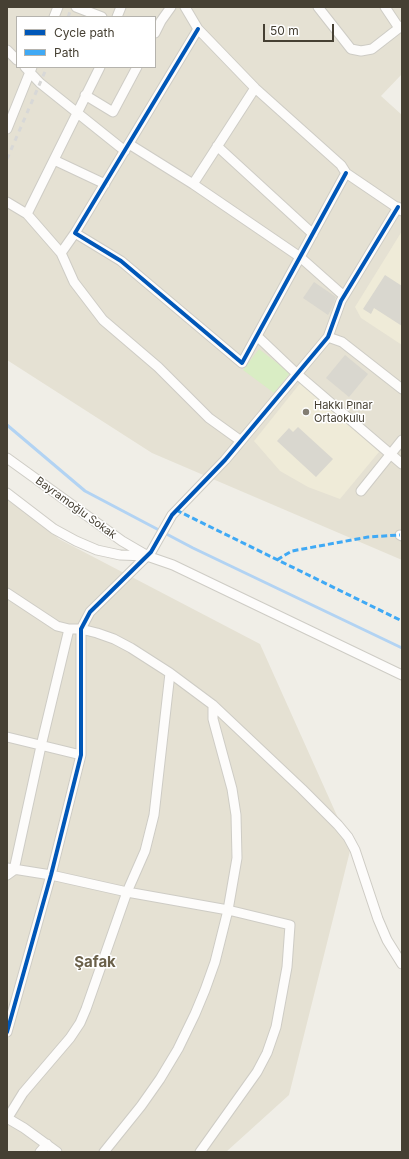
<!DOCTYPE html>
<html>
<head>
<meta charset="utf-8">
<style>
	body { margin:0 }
	#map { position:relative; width:409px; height:1159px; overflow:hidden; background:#f0eee7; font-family:Inter,sans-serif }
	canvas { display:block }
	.frame { position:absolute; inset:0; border:8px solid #464033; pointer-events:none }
	.legend { position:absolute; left:16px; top:16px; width:140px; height:52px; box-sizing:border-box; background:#fff; border:1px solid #b5b3ad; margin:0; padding:5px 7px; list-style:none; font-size:12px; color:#464033 }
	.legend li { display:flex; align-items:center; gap:8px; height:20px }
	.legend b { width:20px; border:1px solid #b5b3ad }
	.scale { position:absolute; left:263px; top:24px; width:71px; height:18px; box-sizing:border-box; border:2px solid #464033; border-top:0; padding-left:5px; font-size:12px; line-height:14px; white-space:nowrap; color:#464033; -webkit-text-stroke:3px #fff; paint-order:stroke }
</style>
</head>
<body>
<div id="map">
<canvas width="409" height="1159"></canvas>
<div class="frame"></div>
<ul class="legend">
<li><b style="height:5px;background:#0057b8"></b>Cycle path</li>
<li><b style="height:5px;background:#3fa9f5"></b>Path</li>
</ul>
<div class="scale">50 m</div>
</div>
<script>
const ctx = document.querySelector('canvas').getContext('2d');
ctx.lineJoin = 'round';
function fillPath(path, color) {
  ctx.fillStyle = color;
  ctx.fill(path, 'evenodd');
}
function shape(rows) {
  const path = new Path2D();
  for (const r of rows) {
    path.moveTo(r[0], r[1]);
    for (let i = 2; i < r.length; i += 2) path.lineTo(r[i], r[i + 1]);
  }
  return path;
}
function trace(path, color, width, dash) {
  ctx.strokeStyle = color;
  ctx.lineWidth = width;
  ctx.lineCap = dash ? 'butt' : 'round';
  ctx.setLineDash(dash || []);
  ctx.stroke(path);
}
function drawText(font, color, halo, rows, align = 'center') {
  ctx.font = font + ' Inter,sans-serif';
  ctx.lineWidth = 3;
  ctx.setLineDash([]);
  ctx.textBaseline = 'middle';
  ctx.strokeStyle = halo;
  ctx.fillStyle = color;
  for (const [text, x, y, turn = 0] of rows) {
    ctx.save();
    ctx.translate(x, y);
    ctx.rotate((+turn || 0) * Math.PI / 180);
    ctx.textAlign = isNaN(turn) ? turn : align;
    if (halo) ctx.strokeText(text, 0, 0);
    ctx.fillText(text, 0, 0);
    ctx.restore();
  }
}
const residential = shape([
	[7,7,402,7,402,74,381,96,402,115,402,560,152,453,7,360],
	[17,17,155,17,155,67,17,67],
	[7,490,59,539,260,644,351,847,289,1095,226,1152,7,1152]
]);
const education = shape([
	[402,231,402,345,361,318,355,307],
	[301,382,379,452,340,499,308,487,280,471,254,441]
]);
const green = shape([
	[259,349,290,373,274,393,243,370]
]);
const stream = shape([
	[7,425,85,491,193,548,402,648]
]);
const building = shape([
	[385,275,402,286,402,326,374,308,371,314,363,309],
	[314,282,336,297,332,308,328,315,303,298],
	[345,355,368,374,349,397,326,378],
	[298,427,333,459,316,477,277,441,289,428,293,432]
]);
const minor = shape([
	[76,7,102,17],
	[185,7,198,29,255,88,341,165,346,173,402,211],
	[318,7,351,49,361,51,372,49,399,28],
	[385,7,399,28,402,26],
	[54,17,58,7],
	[117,17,121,7],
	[198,29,75,233,121,261,242,363,346,173],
	[155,33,161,21,171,7],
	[7,50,17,60],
	[25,67,40,83,125,151],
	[85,95,113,112,137,67],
	[7,129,32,67],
	[129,144,193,184,300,257,344,296],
	[217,146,313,234],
	[54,160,105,184],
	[193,184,255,88],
	[7,202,27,214,61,253],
	[27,214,100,67],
	[75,233,61,253,74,282,103,320,158,367,209,418,241,441],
	[257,336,297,374,402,464],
	[328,337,342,342,402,389],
	[7,458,122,541,146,555],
	[361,491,402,440],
	[7,493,54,529,76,541,97,550,120,555,147,556,173,565,402,675],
	[400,535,402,536],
	[7,593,57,626,69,629,81,629,97,633,114,639,131,648,170,673,213,705,302,789,338,825,348,837,355,850,378,919,387,940,402,964],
	[7,737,81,755],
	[7,868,51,875,127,892,228,910,290,925,287,967,276,1027,267,1053,257,1072,200,1152],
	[7,875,14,870,41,746,69,629],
	[7,1032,51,875,81,755,81,629,90,612,151,552,172,515,225,460,328,337,341,301,398,207],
	[7,1118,24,1128,57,1152],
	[7,1119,23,1093,70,1038,80,1023,86,1009,127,892,145,851,154,815,170,673],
	[40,1152,47,1144],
	[104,1152,141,1106,160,1079,178,1049,195,1014,205,990,215,962,228,910,237,858,236,815,232,789,213,719,213,705]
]);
const rail = shape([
	[68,17,72,7],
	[7,159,47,67]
]);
const quiet = shape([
	[176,510,402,621],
	[277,560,285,555,292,551,368,537,400,535]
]);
const cycleway = shape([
	[198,29,75,233,121,261,242,363,346,173],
	[7,1032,51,875,81,755,81,629,90,612,151,552,172,515,225,460,328,337,341,301,398,207]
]);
const markers = [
	[306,412,4,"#827d72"]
];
const poiNames = [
	["Hakkı Pınar",314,406],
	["Ortaokulu",314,419]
];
const streetNames = [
	["Bayramoğlu Sokak",76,508,36]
];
const districtNames = [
	["Şafak",95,962]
];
fillPath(residential, '#e5e1d3');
fillPath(education, '#efebd8');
fillPath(green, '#d9edc4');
trace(stream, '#b2d3f3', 3);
fillPath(building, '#d9d7cf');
trace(minor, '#ceccc5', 11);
trace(minor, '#fdfcfb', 9);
trace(rail, '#d8d8d7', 3, [5, 5]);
trace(quiet, '#3fa9f5', 3, [6, 3]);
trace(cycleway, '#0057b8', 4);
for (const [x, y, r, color] of markers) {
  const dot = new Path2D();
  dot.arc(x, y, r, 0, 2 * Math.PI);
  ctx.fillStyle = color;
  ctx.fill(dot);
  trace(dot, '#fff', 1.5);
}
drawText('11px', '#464033', '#fff', poiNames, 'left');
drawText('11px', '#464033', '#fff', streetNames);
drawText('bold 15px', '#6a6049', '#fff', districtNames);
</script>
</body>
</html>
